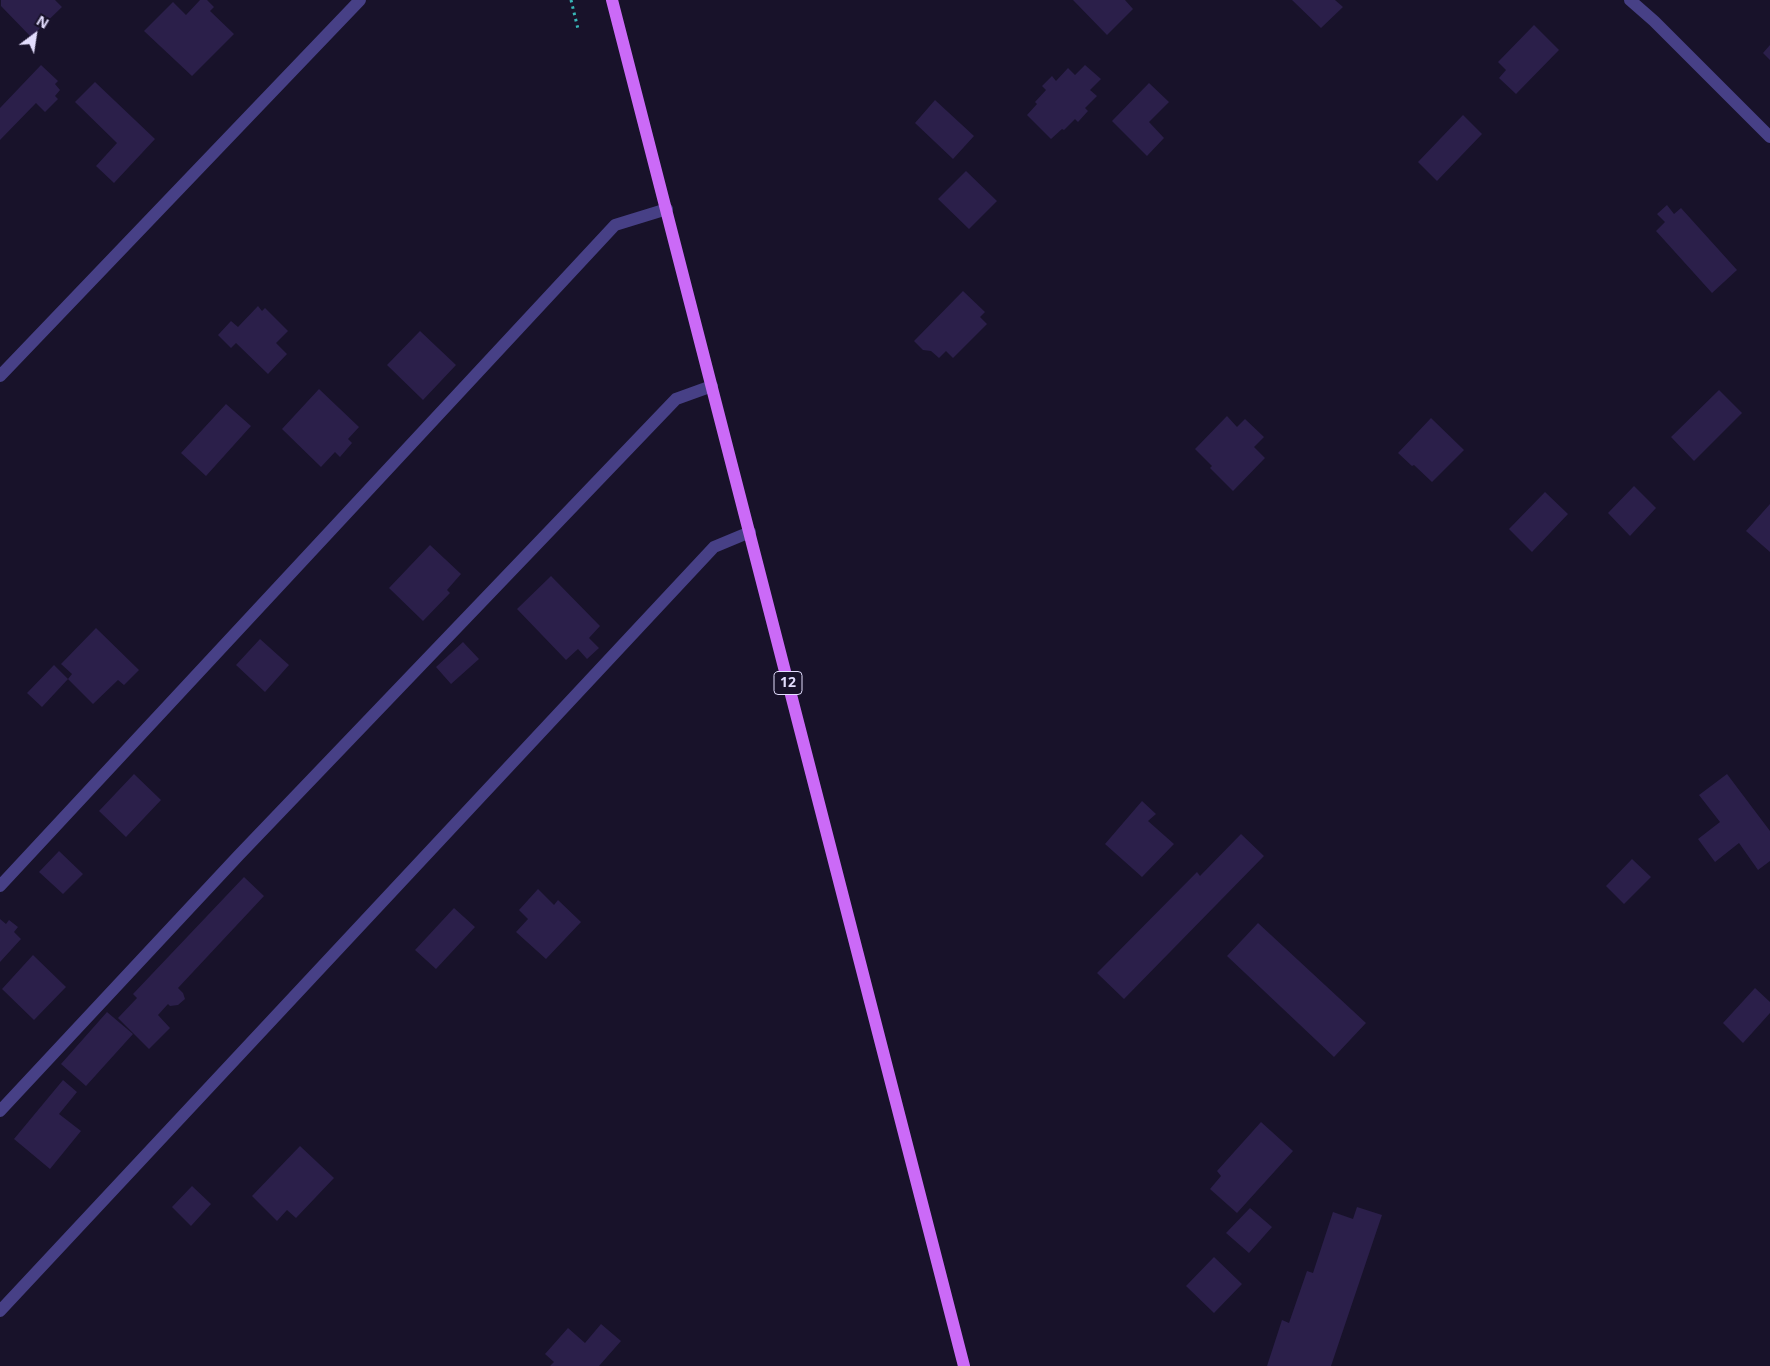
<!DOCTYPE html>
<html>
<head>
<meta charset="utf-8">
<style>
	body { margin:0 }
	#map { position:relative; width:1770px; height:1366px; overflow:hidden; background:#18122a; font-family:"Open Sans",sans-serif }
	canvas { display:block }
	.north { position:absolute; left:10px; top:10px; width:50px; height:50px; -webkit-text-stroke:4px #18122a; paint-order:stroke; rotate:31deg; font-size:14px; font-weight:700; line-height:20px; text-align:center; color:#e3ddfd }
	.north::after { content:''; display:block; margin:auto; width:18px; height:22px; background:#e3ddfd; clip-path:polygon(50% 0,100% 100%,50% 72%,0 100%) }
</style>
</head>
<body>
<div id="map">
<canvas width="1770" height="1366"></canvas>
<div class="north">N</div>
</div>
<script>
const ctx = document.querySelector('canvas').getContext('2d');
ctx.lineJoin = 'round';
function fillPath(path, color) {
  ctx.fillStyle = color;
  ctx.fill(path, 'evenodd');
}
function shape(rows) {
  const path = new Path2D();
  for (const r of rows) {
    path.moveTo(r[0], r[1]);
    for (let i = 2; i < r.length; i += 2) path.lineTo(r[i], r[i + 1]);
  }
  return path;
}
function trace(path, color, width, dash) {
  ctx.strokeStyle = color;
  ctx.lineWidth = width;
  ctx.lineCap = dash ? 'butt' : 'round';
  ctx.setLineDash(dash || []);
  ctx.stroke(path);
}
function drawText(font, color, halo, rows, align = 'center') {
  ctx.font = font + ' "Open Sans",sans-serif';
  ctx.lineWidth = 5;
  ctx.setLineDash([]);
  ctx.textBaseline = 'middle';
  ctx.strokeStyle = halo;
  ctx.fillStyle = color;
  for (const [text, x, y, turn = 0] of rows) {
    ctx.save();
    ctx.translate(x, y);
    ctx.rotate((+turn || 0) * Math.PI / 180);
    ctx.textAlign = isNaN(turn) ? turn : align;
    if (halo) ctx.strokeText(text, 0, 0);
    ctx.fillText(text, 0, 0);
    ctx.restore();
  }
}
const building = shape([
	[1,0,55,0,62,7,31,37,1,6],
	[200,0,207,0,214,7,210,11,234,34,192,76,144,31,173,2,186,15],
	[1073,0,1125,0,1133,9,1107,35],
	[1292,0,1335,0,1343,7,1321,28],
	[1534,25,1559,50,1516,94,1499,78,1506,70,1498,62],
	[1770,45,1770,60,1763,53],
	[41,65,58,81,55,84,60,90,55,96,58,99,45,112,36,103,0,140,0,108],
	[1085,65,1101,79,1090,90,1097,96,1085,108,1088,111,1078,122,1075,119,1064,130,1062,129,1051,139,1027,115,1037,104,1035,102,1046,90,1042,86,1052,76,1056,81,1068,68,1075,75],
	[95,82,155,139,114,183,96,166,117,143,75,102],
	[1149,83,1169,102,1149,122,1164,138,1147,156,1112,121],
	[935,100,974,136,953,159,915,123],
	[1463,115,1482,134,1437,181,1418,162],
	[966,171,997,201,969,229,938,199],
	[1667,205,1674,214,1681,208,1737,270,1712,293,1656,231,1665,222,1657,214],
	[963,291,985,312,980,317,987,324,953,358,946,351,939,358,931,351,923,350,914,341],
	[258,306,262,311,265,308,288,331,276,343,287,354,268,374,236,343,231,348,218,335,231,321,238,327],
	[420,331,456,365,423,400,387,365],
	[319,389,359,427,348,439,352,443,340,457,335,452,321,467,282,429],
	[1719,390,1742,413,1694,461,1671,437],
	[226,404,251,426,206,476,181,453],
	[1227,416,1237,427,1245,419,1264,437,1254,447,1265,458,1233,491,1210,468,1212,466,1195,449],
	[1431,418,1464,450,1432,482,1414,465,1412,466,1398,453],
	[1634,486,1656,508,1630,536,1608,513],
	[1545,492,1568,514,1532,552,1509,529],
	[1770,504,1770,552,1746,531],
	[430,545,461,574,447,590,450,593,423,621,389,588],
	[551,576,600,626,589,638,599,648,587,659,578,649,566,660,517,609],
	[96,628,139,670,124,685,118,680,93,704,68,679,42,707,27,693,54,665,68,679,72,674,61,664],
	[260,639,289,665,265,692,236,665],
	[463,642,479,659,451,684,436,667],
	[134,774,161,800,126,837,99,811],
	[1727,774,1770,831,1770,861,1758,870,1739,843,1715,862,1698,839,1720,822,1699,795],
	[1142,801,1156,814,1148,821,1174,844,1142,877,1105,844],
	[1241,834,1264,856,1124,999,1097,973,1197,872,1200,876],
	[59,851,83,874,63,894,39,872],
	[1632,859,1651,877,1624,904,1606,886],
	[244,877,264,896,178,988,183,993,185,999,178,1005,170,1006,168,1004,158,1015,170,1028,149,1049,118,1018,137,998,133,994],
	[538,889,554,905,558,900,581,922,546,959,516,932,528,919,519,910],
	[454,908,475,927,436,969,415,950],
	[0,919,6,924,9,920,18,927,14,932,21,939,0,962],
	[1258,923,1366,1023,1334,1057,1227,956],
	[33,955,66,987,34,1020,2,989],
	[1755,988,1770,1002,1770,1013,1743,1043,1723,1023],
	[107,1012,133,1034,86,1086,61,1064],
	[63,1080,77,1092,59,1114,81,1131,50,1169,14,1139],
	[1261,1122,1293,1151,1237,1213,1210,1189,1221,1176,1217,1171],
	[300,1146,334,1178,296,1218,287,1210,277,1221,252,1196],
	[192,1186,211,1204,191,1226,172,1207],
	[1357,1207,1382,1215,1331,1366,1267,1366,1282,1320,1289,1323,1307,1271,1313,1273,1333,1212,1353,1219],
	[1250,1208,1272,1227,1249,1253,1226,1233],
	[1214,1257,1242,1284,1214,1313,1186,1286],
	[601,1324,621,1341,599,1366,550,1366,554,1362,545,1354,568,1328,585,1343]
]);
const path = shape([
	[571,0,578,29]
]);
const minor = shape([
	[1630,0,1654,21,1770,137],
	[0,376,360,0],
	[0,886,615,225,667,209],
	[0,1111,239,855,676,399,712,386],
	[0,1311,714,547,750,532]
]);
const major = shape([
	[612,0,964,1366]
]);
const shields = [
	[788,683,28]
];
const shieldNames = [
	["12",788,683]
];
fillPath(building, '#2b1f4a');
trace(path, '#38b6b7', 3, [2.5, 4]);
trace(minor, '#474086', 12);
trace(major, '#cb6af7', 12);
for (const [x, y, w] of shields) {
  const box = new Path2D();
  box.roundRect(x - w / 2, y - 11.5, w, 23, 4);
  ctx.fillStyle = '#18122a';
  ctx.fill(box);
  trace(box, '#e3ddfd', 1);
}
drawText('bold 14px', '#e3ddfd', null, shieldNames);
</script>
</body>
</html>
